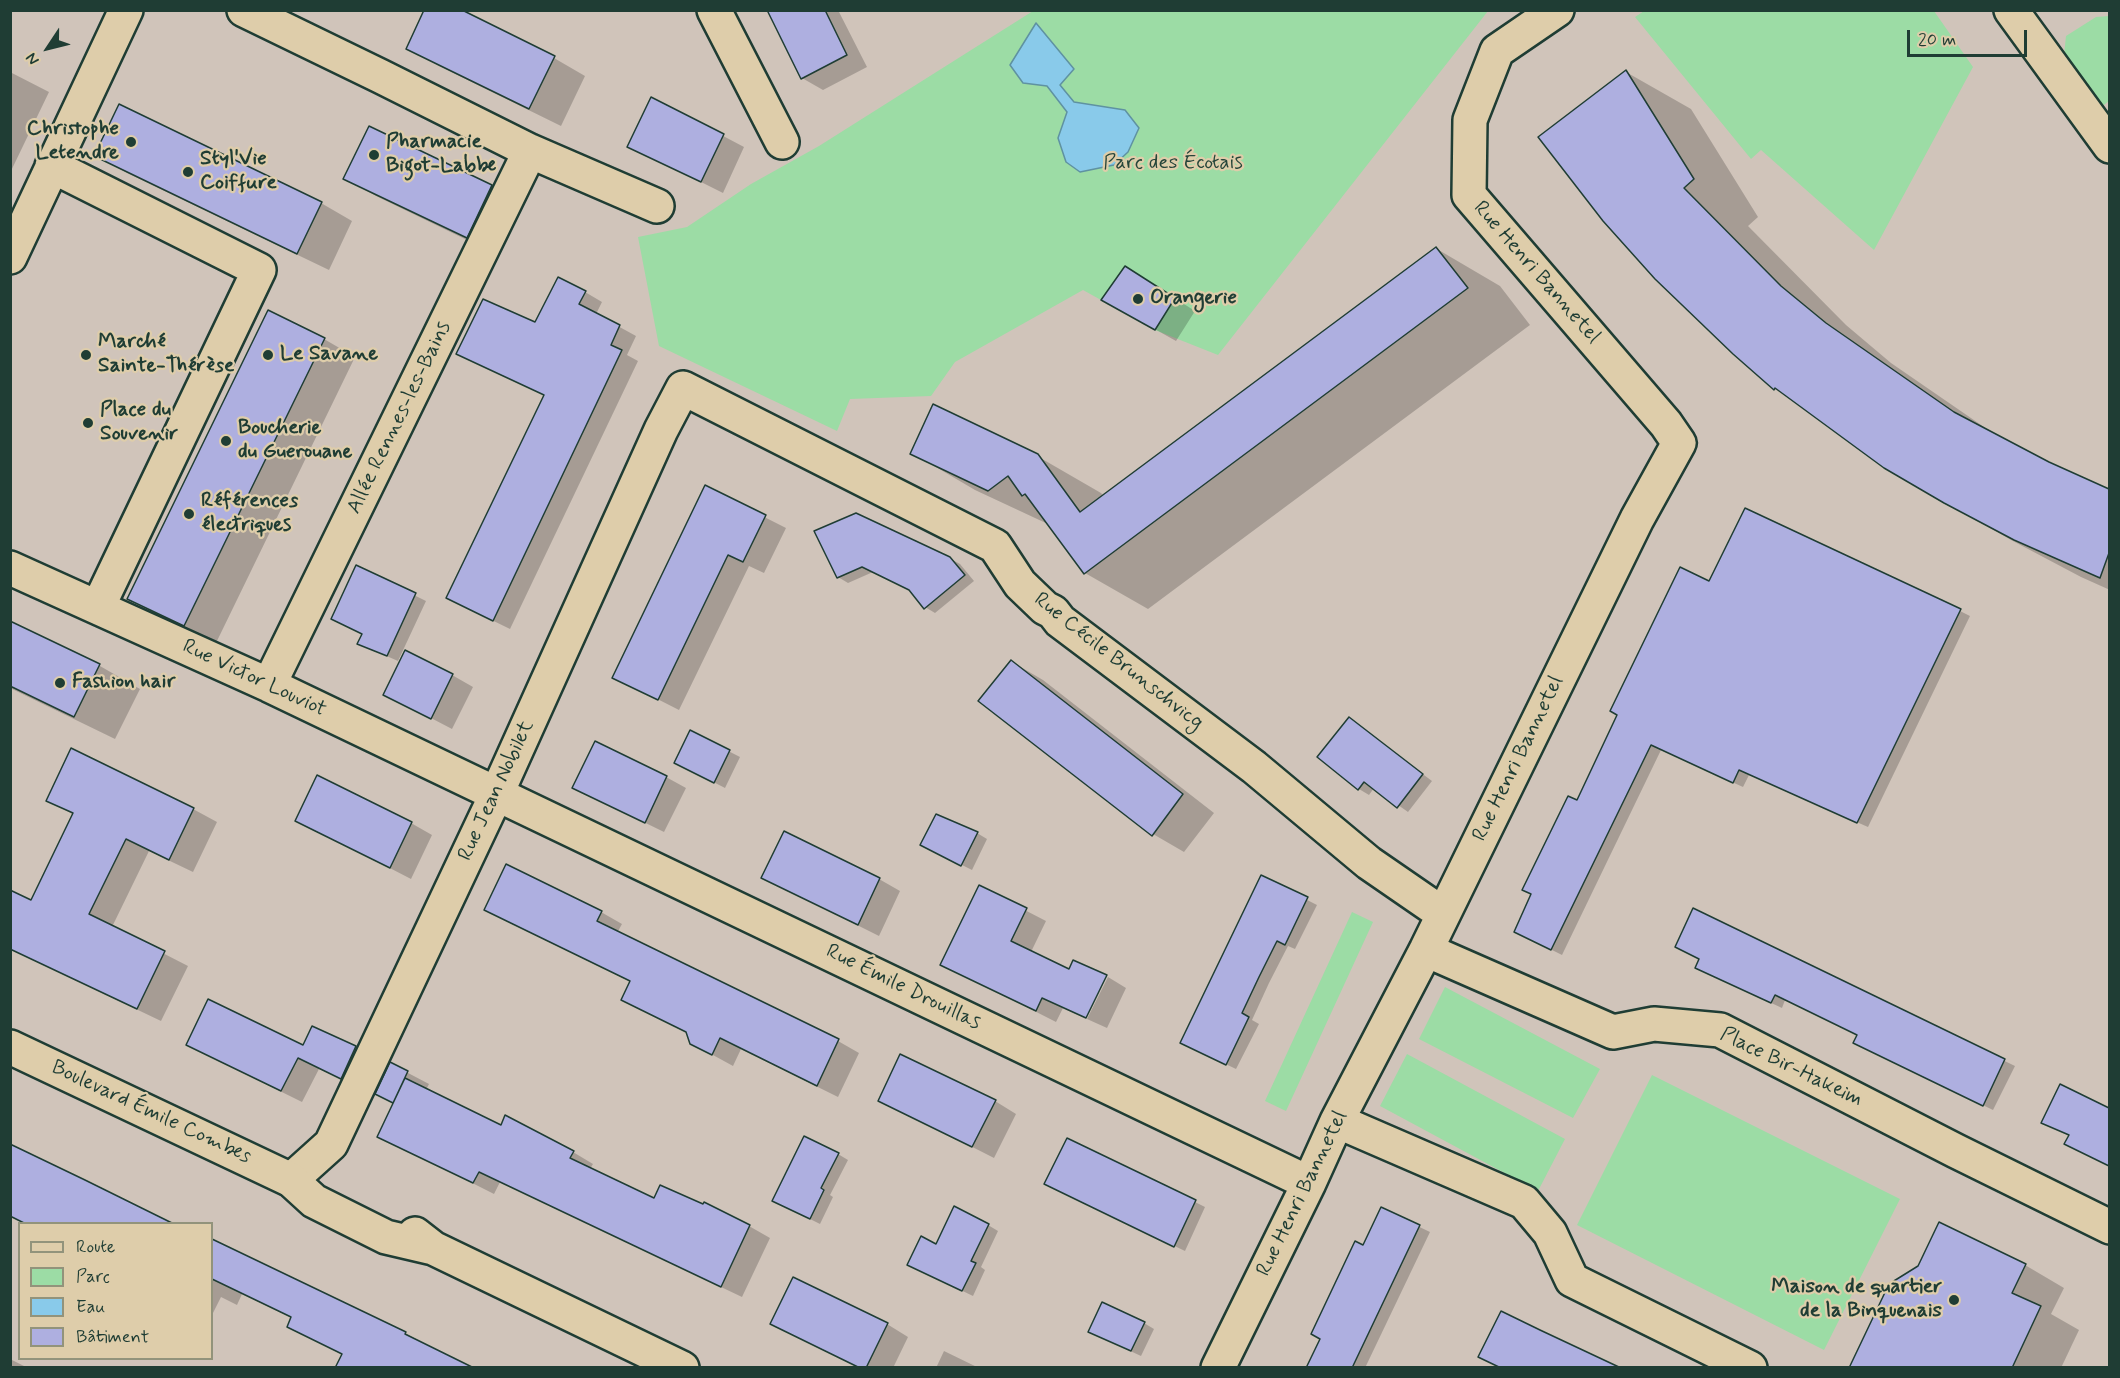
<!DOCTYPE html>
<html>
<head>
<meta charset="utf-8">
<style>
	body { margin:0 }
	#map { position:relative; width:2120px; height:1378px; overflow:hidden; background:#d0c4ba; font-family:Mynerve,sans-serif }
	canvas { display:block }
	.frame { position:absolute; inset:0; border:12px solid #1f3d34; pointer-events:none }
	.legend { position:absolute; left:18px; top:1222px; width:195px; height:138px; box-sizing:border-box; background:#decdaa; border:2px solid #92937b; margin:0; padding:8px 10px; list-style:none; font-size:18px; color:#1f3d34 }
	.legend li { display:flex; align-items:center; gap:12px; height:30px }
	.legend b { width:30px; border:2px solid #92937b }
	.north { position:absolute; left:18px; top:18px; width:60px; height:60px; -webkit-text-stroke:4px #decdaa; paint-order:stroke; rotate:235deg; font-size:16px; font-weight:700; line-height:24px; text-align:center; color:#1f3d34 }
	.north::after { content:''; display:block; margin:auto; width:21px; height:27px; background:#1f3d34; clip-path:polygon(50% 0,100% 100%,50% 72%,0 100%) }
	.scale { position:absolute; left:1907px; top:30px; width:120px; height:27px; box-sizing:border-box; border:3px solid #1f3d34; border-top:0; padding-left:8px; font-size:18px; line-height:21px; white-space:nowrap; color:#1f3d34; -webkit-text-stroke:4px #decdaa; paint-order:stroke }
</style>
</head>
<body>
<div id="map">
<canvas width="2120" height="1378"></canvas>
<div class="frame"></div>
<ul class="legend">
<li><b style="height:8px;background:#decdaa"></b>Route</li>
<li><b style="height:16px;background:#9cdca5"></b>Parc</li>
<li><b style="height:16px;background:#89caea"></b>Eau</li>
<li><b style="height:16px;background:#aeafe0"></b>Bâtiment</li>
</ul>
<div class="north">N</div>
<div class="scale">20 m</div>
</div>
<script>
const ctx = document.querySelector('canvas').getContext('2d');
ctx.lineJoin = 'round';
function fillPath(path, color) {
  ctx.fillStyle = color;
  ctx.fill(path, 'evenodd');
}
function shape(rows) {
  const path = new Path2D();
  for (const r of rows) {
    path.moveTo(r[0], r[1]);
    for (let i = 2; i < r.length; i += 2) path.lineTo(r[i], r[i + 1]);
  }
  return path;
}
function trace(path, color, width, dash) {
  ctx.strokeStyle = color;
  ctx.lineWidth = width;
  ctx.lineCap = dash ? 'butt' : 'round';
  ctx.setLineDash(dash || []);
  ctx.stroke(path);
}
function drawText(font, color, halo, rows, align = 'center') {
  ctx.font = font + ' Mynerve,sans-serif';
  ctx.lineWidth = 4.5;
  ctx.setLineDash([]);
  ctx.textBaseline = 'middle';
  ctx.strokeStyle = halo;
  ctx.fillStyle = color;
  for (const [text, x, y, turn = 0] of rows) {
    ctx.save();
    ctx.translate(x, y);
    ctx.rotate((+turn || 0) * Math.PI / 180);
    ctx.textAlign = isNaN(turn) ? turn : align;
    if (halo) ctx.strokeText(text, 0, 0);
    ctx.fillText(text, 0, 0);
    ctx.restore();
  }
}
const green = shape([
	[1033,11,1488,11,1218,355,1155,330,1083,290,955,362,931,396,850,399,837,431,659,346,638,237,687,227,751,184,819,146],
	[1644,11,1934,11,1973,67,1874,250,1761,150,1751,159,1635,17],
	[2109,16,2109,101,2100,108,2064,55,2066,36,2096,17],
	[1352,912,1373,922,1286,1111,1265,1101],
	[1445,987,1600,1069,1573,1118,1419,1039],
	[1407,1054,1565,1139,1538,1191,1380,1106],
	[1652,1075,1900,1199,1824,1350,1577,1225]
]);
const water = shape([
	[1036,23,1074,69,1060,85,1074,102,1125,110,1139,128,1128,152,1114,165,1080,172,1066,162,1058,138,1067,112,1047,86,1023,83,1010,65,1036,23]
]);
const shadow = shape([
	[768,10,838,10,867,67,823,90,802,78],
	[408,48,554,58,585,76,561,126,439,66],
	[10,72,49,92,10,173],
	[1626,72,1691,109,1758,217,1748,226,1846,325,1891,363,2000,438,2048,464,2110,491,2110,590,2081,577,2011,540,1945,502,1775,388],
	[674,110,744,147,723,193,629,146],
	[370,128,492,187,523,205,498,255,376,196,345,178],
	[96,155,321,203,352,221,329,270,127,173],
	[1437,249,1500,286,1530,325,1148,609,1085,573,1050,525,975,490,912,453,1037,456,1101,493,1104,496],
	[1146,280,1195,311,1176,341,1103,300],
	[585,292,602,302,596,314,636,336,627,355,638,361,510,629,465,607,546,396,458,354,535,324],
	[324,339,355,357,216,643,160,617,129,599],
	[705,487,786,528,764,573,749,566,679,710,614,677],
	[816,532,949,558,960,564,974,581,935,613,925,607,911,591,873,572,848,583,838,577],
	[357,567,426,601,398,661,359,644,364,634],
	[1710,583,1960,611,1970,616,1868,827,1749,775,1743,787,1661,750,1562,955,1526,937,1577,802],
	[10,623,100,666,140,689,115,739,10,688],
	[1012,662,1043,680,1214,813,1184,852,1153,834],
	[452,675,473,687,452,729,385,694],
	[1349,719,1432,781,1408,812,1374,788,1369,795,1359,789,1319,757],
	[691,732,740,757,725,788,686,768],
	[666,777,686,788,664,832,574,788],
	[48,800,193,809,217,822,193,872,149,851,112,927,188,966,161,1021,10,949,74,815],
	[297,820,411,823,432,835,411,879],
	[977,833,987,839,972,870,932,850],
	[1262,877,1317,905,1295,949,1288,946,1269,983,1252,1020,1259,1024,1236,1069,1192,1048],
	[763,878,879,879,900,891,879,936],
	[980,887,1046,921,1031,952,1070,971,1105,976,1085,1018,1063,1008,1056,1022,942,964],
	[486,909,601,912,622,924,617,933,838,1041,859,1053,838,1097,741,1049,733,1066,691,1043,688,1033,644,1011,631,982,506,921],
	[1693,910,2015,1066,1993,1110,1865,1048,1858,1035,1785,1000,1782,1008,1707,973],
	[1108,977,1126,988,1107,1028,1087,1019],
	[313,1028,377,1060,363,1089,319,1069,302,1102,209,1056,304,1047],
	[391,1064,429,1084,426,1090,502,1127,573,1152,593,1164,590,1169,655,1200,749,1226,770,1238,742,1297,500,1182,494,1194,379,1136,395,1104,377,1094],
	[2060,1086,2110,1110,2110,1165,2076,1149,2070,1136,2053,1128],
	[880,1100,995,1101,1016,1114,994,1158],
	[838,1154,848,1160,830,1195,833,1197,820,1224,784,1206],
	[1056,1189,1195,1202,1205,1207,1185,1251],
	[1382,1209,1430,1232,1365,1368,1307,1368],
	[988,1225,998,1231,981,1267,985,1270,973,1296,919,1270,937,1246],
	[212,1241,405,1333,425,1344,343,1355,289,1327,292,1318,242,1294,237,1305,221,1297,213,1313,212,1312],
	[2025,1265,2064,1288,2051,1314,2079,1330,2061,1368,1866,1368],
	[793,1279,887,1324,908,1337,893,1368,859,1368,772,1324],
	[1144,1323,1154,1329,1141,1356,1100,1337],
	[944,1351,979,1368,936,1368],
	[10,1359,28,1368,10,1368]
]);
const building = shape([
	[424,10,462,10,555,56,529,109,406,49,424,10],
	[767,10,825,10,847,55,801,79,767,10],
	[1626,70,1694,179,1684,188,1781,286,1826,323,1954,412,2049,462,2109,489,2109,553,2100,578,2014,540,1944,503,1884,468,1775,388,1774,390,1733,354,1655,279,1603,221,1538,137,1626,70],
	[651,97,724,134,701,182,627,147,651,97],
	[119,104,322,202,297,254,94,156,119,104],
	[369,126,492,185,467,238,343,179,369,126],
	[1436,247,1468,288,1084,574,1025,494,1022,496,1008,476,988,491,910,454,933,404,1038,454,1080,512,1436,247],
	[1125,266,1175,298,1155,330,1101,300,1125,266],
	[558,277,586,291,579,304,620,325,611,345,622,350,493,621,446,598,544,395,456,354,483,299,535,322,558,277],
	[268,310,325,338,184,626,127,599,268,310],
	[705,485,766,515,743,562,728,555,658,700,612,678,705,485],
	[1745,508,1961,609,1857,823,1739,770,1733,783,1651,745,1551,950,1514,932,1531,894,1522,890,1568,796,1577,800,1617,715,1610,711,1680,567,1709,581,1745,508],
	[856,513,950,557,965,575,924,609,909,590,862,567,837,578,814,531,856,513],
	[356,565,416,593,387,656,357,644,362,634,331,619,356,565],
	[10,621,100,664,74,717,10,686,10,621],
	[405,650,453,674,431,719,383,695,405,650],
	[1011,660,1183,794,1152,836,978,701,1011,660],
	[1349,717,1423,774,1397,808,1364,782,1358,790,1317,757,1349,717],
	[690,730,730,750,714,783,674,763,690,730],
	[595,741,667,776,645,823,572,788,595,741],
	[71,748,194,808,169,860,126,839,89,914,165,951,137,1009,10,949,10,890,31,900,73,813,46,801,71,748],
	[317,775,412,822,390,868,295,821,317,775],
	[936,814,978,832,961,866,920,845,936,814],
	[784,831,880,878,858,925,761,878,784,831],
	[506,864,602,911,597,921,839,1039,817,1086,720,1038,712,1055,690,1044,686,1032,621,1000,630,981,484,910,506,864],
	[1261,875,1308,897,1285,945,1277,941,1259,977,1242,1013,1249,1017,1226,1065,1180,1043,1261,875],
	[979,885,1027,908,1011,941,1069,969,1073,960,1107,975,1086,1018,1042,998,1036,1011,940,965,979,885],
	[1693,908,2005,1059,1983,1106,1853,1043,1857,1035,1775,995,1771,1003,1695,968,1699,959,1675,947,1693,908],
	[208,999,303,1045,312,1026,356,1046,341,1079,298,1058,281,1091,186,1045,208,999],
	[900,1054,996,1100,972,1147,878,1101,900,1054],
	[390,1062,408,1071,393,1103,375,1094,390,1062],
	[405,1078,501,1125,505,1115,574,1151,570,1158,654,1198,660,1185,703,1204,704,1202,750,1225,721,1287,479,1172,473,1183,377,1137,405,1078],
	[2060,1084,2109,1108,2109,1166,2064,1144,2069,1135,2041,1123,2060,1084],
	[804,1136,839,1153,821,1188,824,1190,810,1219,772,1201,804,1136],
	[1067,1138,1196,1200,1174,1247,1044,1184,1067,1138],
	[10,1144,85,1180,174,1224,26,1224,10,1216,10,1144],
	[954,1206,989,1224,971,1261,976,1263,962,1291,907,1265,921,1236,936,1244,954,1206],
	[1381,1207,1420,1225,1352,1368,1306,1368,1320,1339,1311,1334,1355,1241,1363,1245,1381,1207],
	[1939,1222,2026,1264,2012,1293,2041,1306,2012,1368,1849,1368,1889,1284,1918,1266,1939,1222],
	[212,1239,406,1332,405,1334,474,1368,335,1368,342,1354,287,1327,291,1317,212,1279,212,1239],
	[793,1277,888,1323,866,1368,860,1368,770,1324,793,1277],
	[1102,1302,1145,1322,1131,1351,1088,1332,1102,1302],
	[1501,1311,1540,1330,1621,1368,1501,1368,1478,1357,1501,1311]
]);
const minor = shape([
	[244,10,380,76,530,151,657,206],
	[714,10,782,142],
	[52,166,259,270,98,607],
	[10,257,126,10],
	[10,568,269,685,1309,1183],
	[269,685,530,151],
	[1426,950,1613,1032,1654,1024,1720,1030,1956,1151,2110,1227],
	[1337,1121,1524,1202,1550,1233,1572,1280,1750,1368],
	[291,1180,331,1144,497,793,661,430,683,388,995,546,1020,584,1045,608,1053,612,1060,621,1254,767,1369,863,1443,914],
	[1218,1368,1309,1183,1337,1121,1426,950,1637,519,1679,443,1666,424,1469,195,1470,120,1497,51,1557,10]
]);
const major = shape([
	[2011,10,2110,146],
	[10,1047,291,1180,314,1201,386,1237,433,1248],
	[415,1234,433,1248,682,1368]
]);
const markers = [
	[131,142,6,"#1f3d34"],
	[374,155,6,"#1f3d34"],
	[188,172,6,"#1f3d34"],
	[1138,299,6,"#1f3d34"],
	[86,355,6,"#1f3d34"],
	[268,355,6,"#1f3d34"],
	[88,423,6,"#1f3d34"],
	[226,441,6,"#1f3d34"],
	[189,514,6,"#1f3d34"],
	[60,683,6,"#1f3d34"],
	[1954,1300,6,"#1f3d34"]
];
const poiNames = [
	["Christophe",119,130,"right"],
	["Letendre",119,154,"right"],
	["Pharmacie",386,143],
	["Bigot-Labbe",386,167],
	["Styl'Vie",200,160],
	["Coiffure",200,184],
	["Orangerie",1150,299],
	["Marché",98,343],
	["Sainte-Thérèse",98,367],
	["Le Savane",280,355],
	["Place du",100,411],
	["Souvenir",100,435],
	["Boucherie",238,429],
	["du Guerouane",238,453],
	["Références",201,502],
	["électriques",201,526],
	["Fashion hair",72,683],
	["Maison de quartier",1942,1288,"right"],
	["de la Binquenais",1942,1312,"right"]
];
const parkNames = [
	["Parc des Écotais",1173,164]
];
const streetNames = [
	["Rue Henri Bannetel",1536,273,49],
	["Allée Rennes-les-Bains",400,418,-64],
	["Rue Cécile Brunschvicg",1118,662,38],
	["Rue Victor Louviot",254,679,25],
	["Rue Henri Bannetel",1519,759,-64],
	["Rue Jean Nobilet",497,791,-65],
	["Rue Émile Drouillas",903,988,26],
	["Place Bir-Hakeim",1791,1068,26],
	["Boulevard Émile Combes",151,1113,25],
	["Rue Henri Bannetel",1303,1194,-64]
];
fillPath(green, '#9cdca5');
fillPath(water, '#89caea');
trace(water, '#5f92a1', 1.5);
fillPath(shadow, '#0003');
fillPath(building, '#aeafe0');
trace(building, '#1f3d34', 1.5);
trace(minor, '#1f3d34', 38);
trace(major, '#1f3d34', 38);
trace(minor, '#decdaa', 33);
trace(major, '#decdaa', 33);
for (const [x, y, r, color] of markers) {
  const dot = new Path2D();
  dot.arc(x, y, r, 0, 2 * Math.PI);
  ctx.fillStyle = color;
  ctx.fill(dot);
  trace(dot, '#decdaa', 2);
}
drawText('bold 21px', '#1f3d34', '#decdaa', poiNames, 'left');
drawText('21px', '#25453a', '#decdaa', parkNames);
drawText('21px', '#1f3d34', '#decdaa', streetNames);
</script>
</body>
</html>
